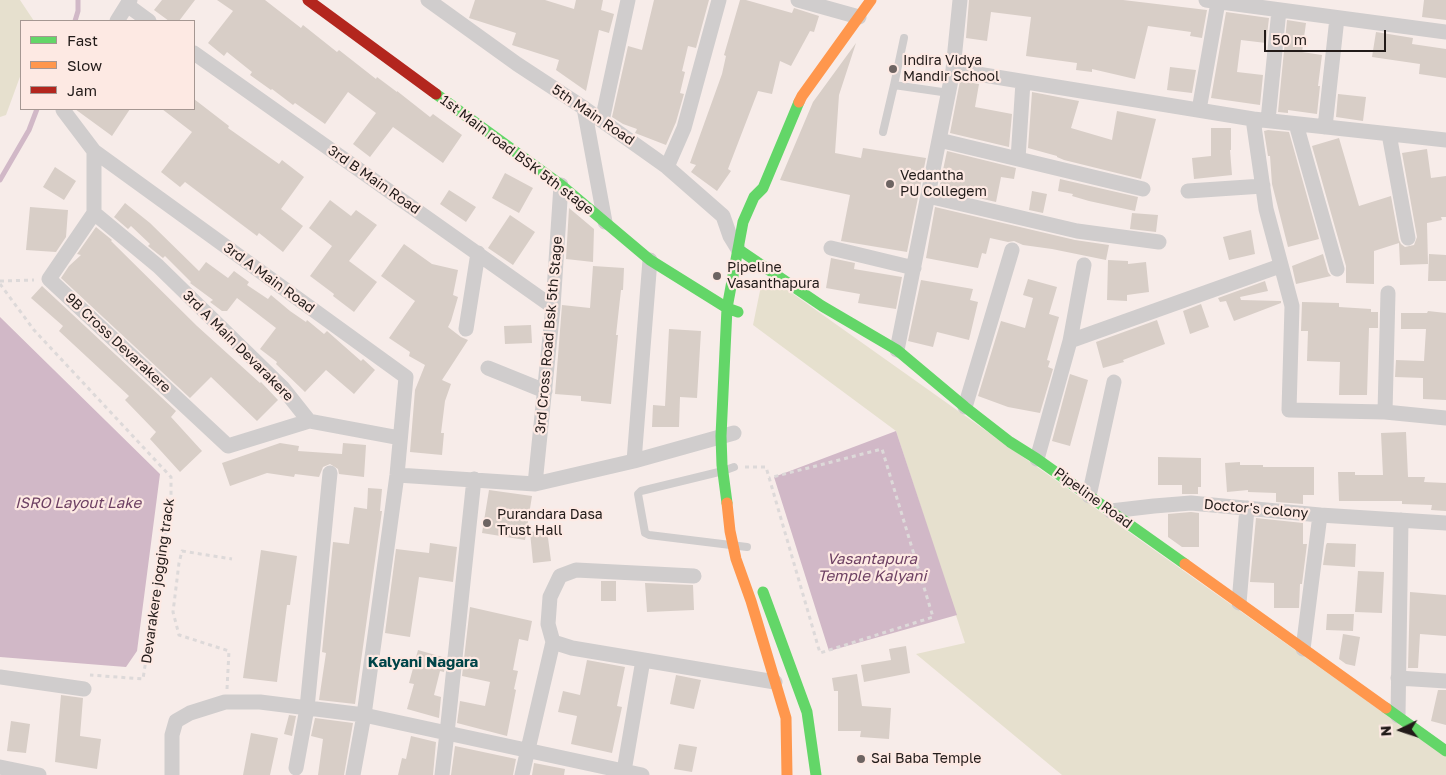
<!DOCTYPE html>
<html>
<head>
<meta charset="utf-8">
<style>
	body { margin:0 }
	#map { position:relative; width:1446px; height:775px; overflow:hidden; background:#f7ece9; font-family:"Golos Text",sans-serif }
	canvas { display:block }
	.legend { position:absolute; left:20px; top:20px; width:175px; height:90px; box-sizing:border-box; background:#fde9e3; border:1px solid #a59792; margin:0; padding:6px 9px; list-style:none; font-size:15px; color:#221b19 }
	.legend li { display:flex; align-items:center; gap:10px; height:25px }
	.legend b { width:25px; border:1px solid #a59792 }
	.north { position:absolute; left:1376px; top:705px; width:50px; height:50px; -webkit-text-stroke:4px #fde9e3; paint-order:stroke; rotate:266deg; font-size:14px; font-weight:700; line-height:20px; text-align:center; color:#221b19 }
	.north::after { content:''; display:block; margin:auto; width:18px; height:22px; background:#221b19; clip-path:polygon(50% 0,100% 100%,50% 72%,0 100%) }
	.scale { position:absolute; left:1264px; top:30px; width:122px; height:22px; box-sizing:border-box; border:2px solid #221b19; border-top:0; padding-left:6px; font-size:15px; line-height:18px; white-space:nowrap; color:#221b19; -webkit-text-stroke:4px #fde9e3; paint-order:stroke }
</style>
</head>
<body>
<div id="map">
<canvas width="1446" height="775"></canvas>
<ul class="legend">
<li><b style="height:6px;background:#63d668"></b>Fast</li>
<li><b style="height:6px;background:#ff974d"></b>Slow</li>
<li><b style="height:6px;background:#b3261e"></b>Jam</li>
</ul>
<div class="north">N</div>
<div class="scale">50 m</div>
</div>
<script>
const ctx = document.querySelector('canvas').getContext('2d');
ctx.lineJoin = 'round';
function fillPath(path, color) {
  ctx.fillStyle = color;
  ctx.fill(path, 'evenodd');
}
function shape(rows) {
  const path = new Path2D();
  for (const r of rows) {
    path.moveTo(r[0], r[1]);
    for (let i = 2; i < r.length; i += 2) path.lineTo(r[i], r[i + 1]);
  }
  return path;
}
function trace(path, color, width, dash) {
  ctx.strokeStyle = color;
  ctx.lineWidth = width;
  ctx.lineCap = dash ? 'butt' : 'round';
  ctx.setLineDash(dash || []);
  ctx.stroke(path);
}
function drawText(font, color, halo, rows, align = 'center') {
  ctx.font = font + ' "Golos Text",sans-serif';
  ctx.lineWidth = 4.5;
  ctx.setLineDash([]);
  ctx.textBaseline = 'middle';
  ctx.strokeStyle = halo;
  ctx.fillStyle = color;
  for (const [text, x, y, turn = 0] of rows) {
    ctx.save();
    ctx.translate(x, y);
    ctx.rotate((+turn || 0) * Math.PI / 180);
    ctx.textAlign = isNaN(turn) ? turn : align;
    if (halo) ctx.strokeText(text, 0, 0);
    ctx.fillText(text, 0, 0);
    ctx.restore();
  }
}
const green = shape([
	[0,0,20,0,34,21,21,21,21,74,6,115,0,117],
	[762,281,775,281,1446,757,1446,775,1062,775,916,654,965,643,896,431,753,325]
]);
const water = shape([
	[0,317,160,474,137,651,126,667,0,657],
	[896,431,957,615,829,651,774,477]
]);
const stream = shape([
	[75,21,78,11,78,0],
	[0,180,29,130,37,109]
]);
const building = shape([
	[162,0,195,0,179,21,169,21,154,10],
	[217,0,265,0,301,28,303,25,337,52,339,50,376,79,377,77,397,92,397,91,430,117,433,114,462,135,443,163,393,127,370,157,353,144,376,113,348,92,325,124,295,103,293,105,272,89,271,90,250,75,252,72,227,52,224,56,208,43,233,11],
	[475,0,545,0,574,9,576,0,603,0,601,10,614,14,609,33,599,30,586,91,556,70,559,60,512,45,516,33,469,18],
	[654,0,709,0,696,48,688,46,682,71,685,72,680,93,684,94,676,122,666,145,635,133,637,129,623,124,612,117,628,46,642,50],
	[740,0,746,0,792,13,794,8,819,16,814,32,810,31,791,66,780,61,772,94,758,91,728,169,731,171,717,191,691,172,696,165,690,163,722,74,726,56,724,55],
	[969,0,1123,0,1207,10,1202,38,1190,36,1191,32,1148,26,1135,79,1092,69,1092,72,1076,70,1077,63,1026,56,1031,17,991,12,987,41,966,38],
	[1424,0,1446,0,1446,20,1422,17],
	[1226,12,1269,18,1266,43,1241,40,1237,72,1263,75,1260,105,1211,98],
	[1287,20,1306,23,1302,52,1322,55,1318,86,1320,86,1317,114,1288,110,1288,113,1278,112],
	[1376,32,1413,38,1412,44,1446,49,1446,78,1419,74,1420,64,1372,57],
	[856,43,839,95,835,153,861,158,863,148,926,158,907,252,841,241,850,195,780,180,813,102],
	[1170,67,1196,70,1192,93,1167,90],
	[960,81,979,84,975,107,1012,114,1009,147,950,133],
	[1032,92,1079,101,1071,128,1112,140,1117,111,1156,119,1141,179,1064,160,1057,157,1057,156,1028,148],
	[1338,94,1366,97,1363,121,1336,117],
	[194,99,229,126,228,128,279,164,282,160,304,177,281,209,303,226,283,252,259,233,257,236,185,182,180,187,161,172,192,132,162,109,194,109],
	[75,109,130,109,112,136],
	[1211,128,1231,128,1231,150,1230,150,1232,175,1194,179,1192,158,1211,156],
	[1268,130,1289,132,1319,239,1288,247,1272,184,1270,156,1268,156,1264,131],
	[1339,138,1359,206,1391,196,1399,240,1401,244,1405,247,1414,245,1417,237,1402,153,1427,149,1431,178,1446,176,1446,217,1441,217,1442,220,1427,223,1428,264,1400,265,1399,243,1374,251,1374,284,1346,283,1346,266,1312,146],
	[947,151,1016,168,1014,179,1001,177,996,202,939,189],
	[55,167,76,181,64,200,43,187],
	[505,173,533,188,519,213,492,198],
	[1060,179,1138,197,1135,211,1089,201,1072,196,1073,194,1058,191],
	[449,190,476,207,466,222,440,204],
	[1032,191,1047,194,1043,213,1029,210],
	[330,200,351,216,356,210,377,225,349,261,377,282,354,312,333,296,334,294,310,276,332,246,309,228],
	[125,203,150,223,199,271,206,262,228,278,234,271,249,282,247,285,268,299,271,295,290,311,306,322,307,320,324,334,327,331,361,361,363,359,375,370,354,394,326,370,305,392,276,364,277,362,260,349,276,328,237,298,227,311,222,311,210,302,213,300,190,283,191,282,165,256,163,258,148,246,150,244,131,226,128,229,114,217],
	[30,207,68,210,66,237,56,252,26,250],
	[935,207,1075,240,1109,245,1106,260,1052,249,1023,245,1014,241,1008,242,990,238,986,254,982,253,978,268,926,258],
	[569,208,594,229,593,262,566,259],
	[1132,213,1158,215,1156,232,1130,229],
	[510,215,535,232,513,265,488,248],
	[96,227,112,240,111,241,197,326,260,383,261,382,278,400,257,421,211,377,190,398,61,278,69,266,81,255,77,254],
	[1251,230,1255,254,1229,260,1223,237],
	[404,244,432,264,458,270,453,295,458,297,451,321,448,327,461,337,468,340,442,380,451,384,445,401,441,433,444,433,442,455,410,452,415,390,425,365,409,356,410,352,389,338,415,301,381,276],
	[1323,254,1328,272,1331,276,1296,284,1292,266],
	[1429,254,1446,255,1446,281,1428,281],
	[831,258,855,263,854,269,902,277,896,309,858,303,860,294,826,288],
	[1108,260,1128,261,1128,264,1146,262,1149,292,1127,295,1127,301,1107,300],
	[593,266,624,268,623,290,621,290,616,335,618,335,611,404,581,401,581,396,555,394,562,305,590,308],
	[1028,279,1057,287,1049,314,1059,317,1047,360,1050,361,1048,367,1053,369,1040,413,1008,407,978,396,1001,321,1025,328,1033,298,1023,295],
	[921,280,973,289,970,300,978,302,969,340,937,332,933,347,908,341],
	[1265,281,1268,291,1240,297,1241,300,1281,301,1281,303,1234,321,1226,301,1220,302,1218,298],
	[42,286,176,411,171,417,202,451,180,472,150,439,156,432,125,400,129,396,59,331,63,326,31,298],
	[1302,302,1339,303,1339,307,1371,309,1371,312,1378,312,1378,328,1369,328,1367,395,1339,395,1340,362,1307,361,1308,331,1301,331],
	[1201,304,1209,327,1190,334,1183,311],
	[1428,311,1446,313,1446,400,1423,399,1423,378,1395,377,1396,360,1424,361,1426,329,1401,329,1401,313,1427,313],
	[1157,320,1165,344,1123,360,1124,362,1103,368,1096,342],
	[531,325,532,343,505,344,504,326],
	[669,329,701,331,697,398,680,397,679,427,652,427,653,405,665,406],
	[1070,374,1088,380,1070,446,1052,441],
	[1406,432,1408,477,1425,477,1424,482,1446,483,1446,511,1431,510,1432,505,1402,504,1402,501,1339,501,1338,472,1355,472,1355,475,1383,475,1381,433],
	[280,443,299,446,298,451,342,454,343,443,366,445,364,477,339,474,338,469,330,464,323,467,319,477,295,474,294,477,267,473,230,486,222,463],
	[1158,457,1201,458,1201,487,1198,487,1198,494,1182,494,1182,485,1158,485],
	[1240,462,1240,465,1263,465,1263,467,1314,467,1314,495,1303,495,1303,504,1276,502,1276,493,1248,492,1248,490,1227,492,1225,463],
	[368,488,382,489,380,511,382,511,355,704,319,700,326,653,322,652,333,542,349,544,354,507,367,509],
	[489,490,532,496,525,540,482,533],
	[1191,512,1199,513,1199,547,1182,547,1168,537,1168,514],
	[1256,518,1303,523,1303,544,1307,544,1302,584,1300,584,1299,608,1274,608,1274,583,1250,582],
	[547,530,551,561,533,563,530,532],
	[430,543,457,547,453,582,419,577,410,637,385,633,396,549,429,553],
	[1327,543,1356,544,1355,567,1323,565,1326,545],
	[261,550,297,556,290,605,287,605,277,682,243,678],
	[1358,571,1384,572,1382,613,1355,612],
	[601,581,616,581,616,601,601,601],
	[645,583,693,585,694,610,647,612],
	[1410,592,1446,595,1446,636,1420,634,1418,668,1408,668],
	[470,607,532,621,528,641,519,639,513,670,518,671,514,689,516,690,507,736,457,723,460,701,485,706,490,682,462,676],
	[1327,614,1354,614,1353,631,1326,630],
	[1343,634,1360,637,1355,666,1346,664,1339,659],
	[906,646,910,673,864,682,861,665,891,660,889,649],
	[418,650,446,658,444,672,440,671,434,695,441,697,439,718,407,709,414,684,409,683],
	[587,660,625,667,617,706,622,707,612,753,571,744,577,716,558,712,563,691,580,695],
	[857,674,862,706,891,708,889,739,860,737,861,731,838,731,838,691,834,691,832,678],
	[676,675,701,680,694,709,670,704],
	[1438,690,1446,690,1446,725,1431,721],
	[61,695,83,698,80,736,101,739,97,769,55,762],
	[289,715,296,716,292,736,284,734],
	[315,718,353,723,344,775,318,775,323,739,311,736],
	[11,721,30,724,26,753,7,751],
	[251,733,278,738,270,775,243,775],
	[411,736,436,742,433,775,398,775,402,758,406,759],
	[679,744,697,747,692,772,674,769],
	[455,746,516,759,513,775,451,775],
	[534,763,565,769,564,775,532,775]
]);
const path = shape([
	[0,281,34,280],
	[0,284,34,330,171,477,171,496,143,679,90,675],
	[745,467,766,467,820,653,933,617,882,449,769,478],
	[227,689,229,651,179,635,173,612,179,563,182,551,232,559]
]);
const lane = shape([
	[894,85,904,38],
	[883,132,894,85,949,93],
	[734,467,723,471,641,491,638,494,645,533,649,535,747,547]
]);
const street = shape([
	[428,0,517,64,584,108,667,167,723,216,730,236,738,249],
	[798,0,859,17],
	[1206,0,1446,32],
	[127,5,149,21],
	[117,21,130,0],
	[194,53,553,307],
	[953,70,1253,119,1266,209,1292,306,1289,410,1385,412,1446,418],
	[584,108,605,222],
	[64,109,63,110,94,151,406,377,397,475,364,715,353,775],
	[1199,110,1218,2],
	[1253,119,1446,140],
	[1268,120,1279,10],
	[602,121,628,0],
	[1296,124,1337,269],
	[1325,127,1337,18],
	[1389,134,1408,238],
	[939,140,1143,189],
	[94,151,94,213,49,279,228,446,309,421],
	[1018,159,1023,82],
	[667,167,684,128,719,0],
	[1188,191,1263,186],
	[928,196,1077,231,1159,242],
	[94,213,158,266,282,387,309,421,400,438],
	[831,248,914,268],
	[466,329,478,253],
	[1070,341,1084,265],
	[897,350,953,70,960,0],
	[488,368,545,391],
	[965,407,1012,250],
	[1385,412,1388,293],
	[1037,459,1070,341,1280,266],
	[634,461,650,260],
	[397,475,535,484,634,461,734,433],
	[474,479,447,733,642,775],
	[535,484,553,307,561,185],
	[1089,496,1114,382],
	[1111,511,1154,506,1191,503,1320,515,1446,523],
	[694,576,576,570,560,576,550,597,548,624,553,642,572,648,775,682],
	[1239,603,1247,508],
	[1303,649,1320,515],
	[0,677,84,689],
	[1398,678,1446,681],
	[1398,716,1401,520],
	[0,767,39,775],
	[296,768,307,708,330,473],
	[624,771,643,660],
	[172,775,172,735,176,721,190,713,225,702,260,702,364,715,447,733,442,775],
	[522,775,553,642]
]);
const fast = shape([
	[436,94,561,185,650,260,727,308,738,312],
	[738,249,822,306,897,350,965,407,1010,442,1037,459,1185,564],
	[727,503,722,465,721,436,727,308,743,222,754,197,763,188,799,102],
	[763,592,807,712,816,775],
	[1386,708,1446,751]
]);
const slow = shape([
	[799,102,802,96,871,0],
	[727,503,730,531,736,559,751,601,786,718,787,775],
	[1185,564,1386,708]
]);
const jam = shape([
	[308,0,436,94]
]);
const markers = [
	[893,69,5,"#6d6462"],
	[890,184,5,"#6d6462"],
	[717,276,5,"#6d6462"],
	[487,523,5,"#6d6462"],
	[861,759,5,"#6d6462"]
];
const poiNames = [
	["Indira Vidya",903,61],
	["Mandir School",903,77],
	["Vedantha",900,176],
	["PU Collegem",900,192],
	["Pipeline",727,268],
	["Vasanthapura",727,284],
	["Purandara Dasa",497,515],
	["Trust Hall",497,531],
	["Sai Baba Temple",871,759]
];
const streetNames = [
	["5th Main Road",593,115,34],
	["1st Main road BSK 5th stage",517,155,37],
	["3rd B Main Road",374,180,35],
	["3rd A Main Road",269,278,36],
	["3rd Cross Road Bsk 5th Stage",549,335,-85],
	["9B Cross Devarakere",118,343,43],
	["3rd A Main Devarakere",238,346,45],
	["Pipeline Road",1093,498,36],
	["Doctor's colony",1256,509,5],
	["Devarakere jogging track",158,581,-82]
];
const waterNames = [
	["ISRO Layout Lake",78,503],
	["Vasantapura",872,559],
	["Temple Kalyani",872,576]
];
const neighbourhoodNames = [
	["Kalyani Nagara",423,662]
];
fillPath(green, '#e6e0ce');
fillPath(water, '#d1b8c7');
trace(stream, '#d1b8c7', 5);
fillPath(building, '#d8cec7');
trace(path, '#ddd9d9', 3, [4, 4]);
trace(lane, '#d0cdcd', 8);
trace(street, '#d0cdcd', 15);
trace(fast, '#63d668', 11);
trace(slow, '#ff974d', 11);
trace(jam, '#b3261e', 11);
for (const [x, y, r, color] of markers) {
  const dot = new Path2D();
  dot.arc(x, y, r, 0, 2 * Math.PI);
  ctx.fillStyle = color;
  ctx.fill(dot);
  trace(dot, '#fde9e3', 2);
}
drawText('14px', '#221b19', '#fde9e3', poiNames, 'left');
drawText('14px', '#221b19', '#fde9e3', streetNames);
drawText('italic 15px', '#6d4063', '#fde9e3', waterNames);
drawText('bold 15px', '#004448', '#fde9e3', neighbourhoodNames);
</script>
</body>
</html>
